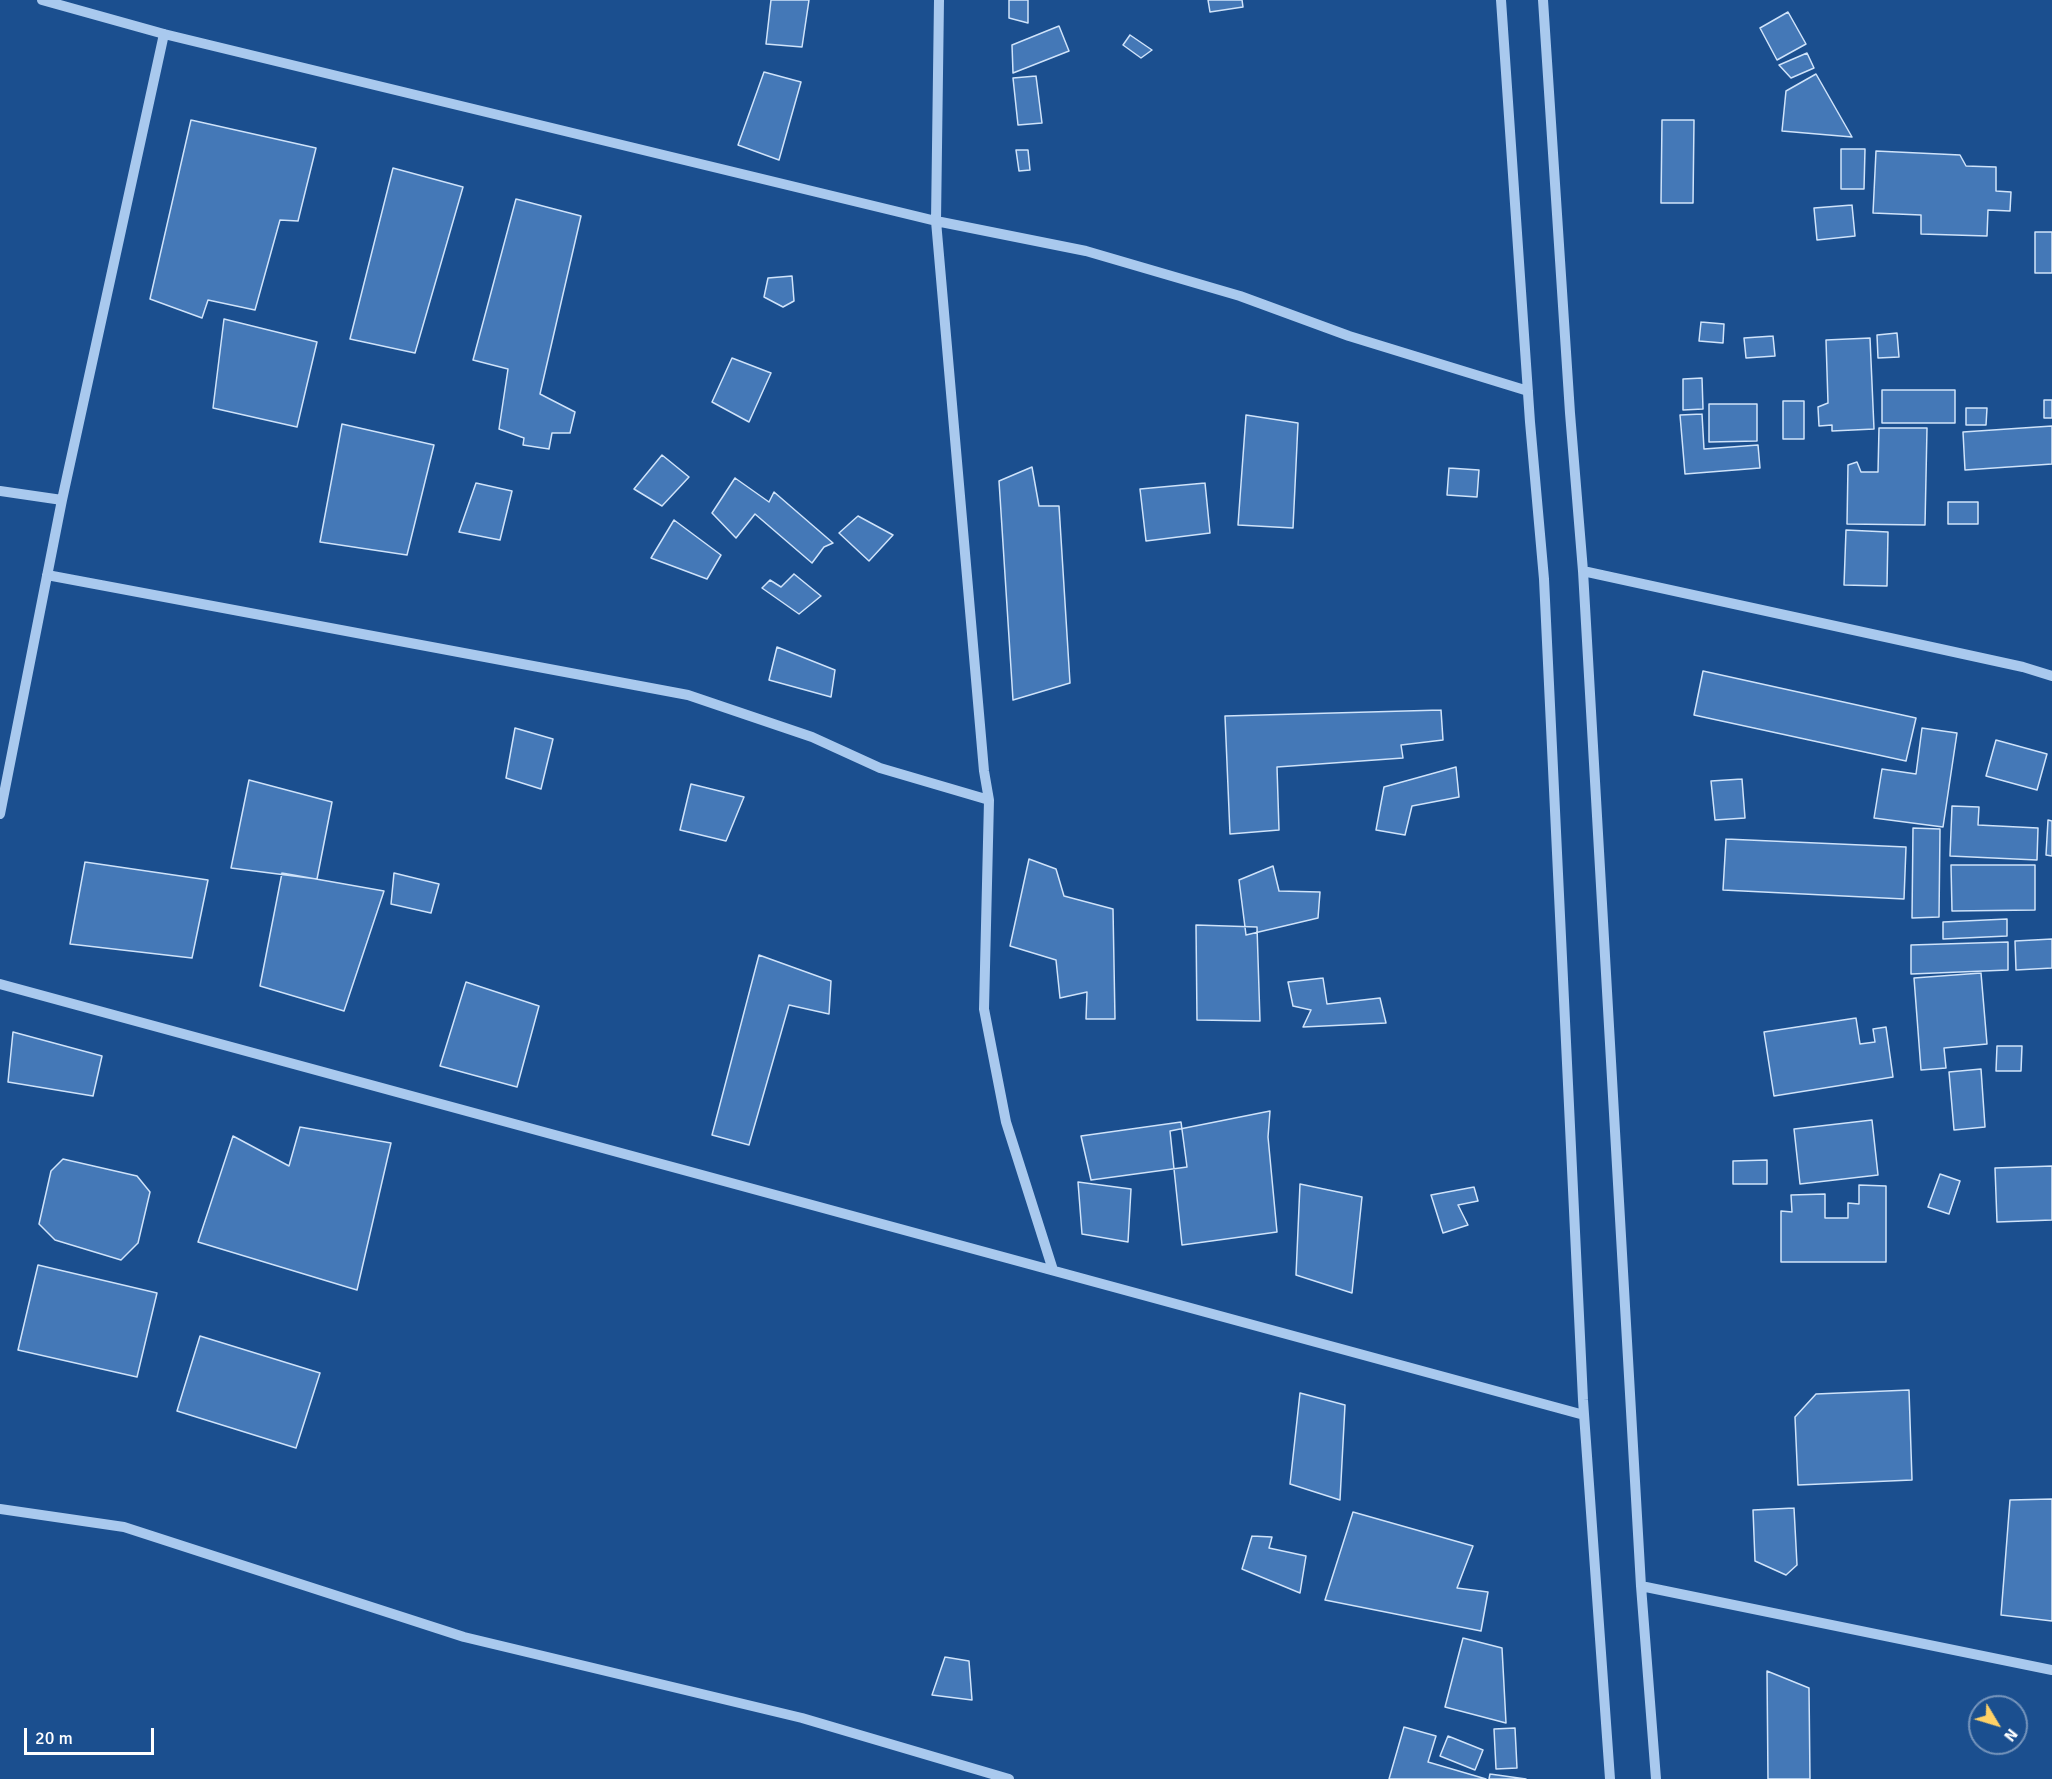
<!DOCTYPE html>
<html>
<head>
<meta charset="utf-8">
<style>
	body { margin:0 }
	#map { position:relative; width:2052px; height:1779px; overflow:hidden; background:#1b4f8f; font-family:Signika,sans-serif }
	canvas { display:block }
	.north { position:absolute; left:1968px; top:1695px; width:60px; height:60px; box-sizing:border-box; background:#1b4f8f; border:2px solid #7695bc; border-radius:50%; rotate:128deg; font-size:16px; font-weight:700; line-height:24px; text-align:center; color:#fff }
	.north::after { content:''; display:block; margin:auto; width:21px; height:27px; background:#ffd166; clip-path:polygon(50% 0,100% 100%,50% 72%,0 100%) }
	.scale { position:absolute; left:24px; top:1728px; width:130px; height:27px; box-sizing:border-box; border:3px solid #fff; border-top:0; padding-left:8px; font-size:18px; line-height:21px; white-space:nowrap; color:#fff; -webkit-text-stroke:4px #1b4f8f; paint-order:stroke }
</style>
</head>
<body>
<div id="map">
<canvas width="2052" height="1779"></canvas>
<div class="north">N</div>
<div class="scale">20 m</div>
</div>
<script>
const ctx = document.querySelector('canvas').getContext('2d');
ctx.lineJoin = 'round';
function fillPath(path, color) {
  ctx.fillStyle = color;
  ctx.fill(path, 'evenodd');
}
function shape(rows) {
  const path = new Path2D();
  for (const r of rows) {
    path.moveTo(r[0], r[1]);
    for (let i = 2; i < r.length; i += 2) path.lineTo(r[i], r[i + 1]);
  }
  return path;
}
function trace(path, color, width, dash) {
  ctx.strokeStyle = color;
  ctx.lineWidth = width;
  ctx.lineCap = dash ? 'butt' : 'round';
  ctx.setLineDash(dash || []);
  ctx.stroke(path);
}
const building = shape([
	[771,0,809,0,802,47,766,44,771,0],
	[1009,0,1028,0,1028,23,1009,18,1009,0],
	[1208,0,1242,0,1243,7,1210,12,1208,0],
	[1788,12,1806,44,1777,60,1760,28,1788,12],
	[1059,26,1069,51,1013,73,1012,45,1059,26],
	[1130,35,1152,50,1141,58,1123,45,1130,35],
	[1807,53,1814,68,1791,78,1779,65,1807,53],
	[764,72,801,82,779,160,738,145,764,72],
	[1816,74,1852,137,1782,131,1786,91,1816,74],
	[1036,76,1042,123,1018,125,1013,78,1036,76],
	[191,120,316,148,298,221,280,220,255,310,208,300,202,318,150,299,191,120],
	[1662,120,1694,120,1693,203,1661,203,1662,120],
	[1841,149,1865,149,1864,189,1841,189,1841,149],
	[1016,150,1028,150,1030,170,1019,171,1016,150],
	[1876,151,1960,155,1966,166,1996,167,1996,191,2011,192,2010,211,1988,210,1987,236,1921,234,1921,215,1873,213,1876,151],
	[393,168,463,187,415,353,350,339,393,168],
	[516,199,581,216,540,394,575,412,570,433,552,433,549,449,523,445,524,438,499,429,508,369,473,360,516,199],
	[1852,205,1855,236,1817,240,1814,208,1852,205],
	[2035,232,2052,232,2052,273,2035,273,2035,232],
	[792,276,794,301,783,307,764,297,768,278,792,276],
	[224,319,317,342,297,427,213,408,224,319],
	[1701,322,1724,324,1723,343,1699,341,1701,322],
	[1897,333,1899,357,1878,358,1877,335,1897,333],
	[1773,336,1775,356,1746,358,1744,338,1773,336],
	[1870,338,1874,429,1832,431,1832,425,1819,426,1818,407,1828,403,1826,340,1870,338],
	[732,358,771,373,749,422,712,402,732,358],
	[1702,378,1703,409,1683,410,1683,379,1702,378],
	[1882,390,1955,390,1955,423,1882,423,1882,390],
	[2044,400,2052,400,2052,418,2044,418,2044,400],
	[1783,401,1804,401,1804,439,1783,439,1783,401],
	[1709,404,1757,404,1757,441,1709,442,1709,404],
	[1966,408,1987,408,1986,425,1966,425,1966,408],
	[1702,414,1704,449,1758,445,1760,468,1685,474,1680,415,1702,414],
	[1246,415,1298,423,1293,528,1238,525,1246,415],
	[342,424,434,445,407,555,320,542,342,424],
	[2052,426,2052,464,1965,470,1963,432,2052,426],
	[1879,428,1927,428,1925,525,1847,524,1848,465,1857,462,1861,472,1878,472,1879,428],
	[662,455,689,477,662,506,634,489,662,455],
	[1032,467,1039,506,1059,506,1070,683,1013,700,999,481,1032,467],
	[1449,468,1479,470,1477,497,1447,495,1449,468],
	[735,478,769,502,774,492,833,543,824,547,812,563,755,514,736,538,712,513,735,478],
	[476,483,512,491,500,540,459,532,476,483],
	[1205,483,1210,533,1146,541,1140,489,1205,483],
	[1948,502,1978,502,1978,524,1948,524,1948,502],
	[858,516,893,535,869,561,839,533,858,516],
	[674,520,721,555,707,579,651,558,674,520],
	[1846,530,1888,532,1887,586,1844,585,1846,530],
	[794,574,821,596,799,614,762,588,770,580,781,587,794,574],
	[777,647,835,670,831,697,769,680,777,647],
	[1703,671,1916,718,1906,761,1694,715,1703,671],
	[1441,710,1443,740,1401,745,1403,758,1277,767,1279,830,1230,834,1225,716,1441,710],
	[515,728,553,739,541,789,506,778,515,728],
	[1922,728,1957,733,1943,827,1874,818,1882,769,1916,774,1922,728],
	[1996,740,2047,754,2037,790,1986,776,1996,740],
	[1456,767,1459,797,1412,806,1405,835,1376,830,1384,787,1456,767],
	[1742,779,1745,818,1715,820,1711,781,1742,779],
	[249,780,332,802,317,879,231,868,249,780],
	[691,784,744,797,726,841,680,830,691,784],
	[1952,806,1979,807,1978,825,2038,828,2037,860,1950,856,1952,806],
	[2048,820,2052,821,2052,856,2046,855,2048,820],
	[1913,828,1940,829,1939,917,1912,918,1913,828],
	[1726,839,1906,847,1904,899,1723,890,1726,839],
	[1029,859,1056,869,1064,896,1113,909,1115,1019,1086,1019,1087,992,1060,998,1056,960,1010,946,1029,859],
	[85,862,208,880,192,958,70,944,85,862],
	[1951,865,2035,865,2035,910,1952,911,1951,865],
	[1273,866,1279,891,1320,892,1318,918,1246,935,1239,880,1273,866],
	[282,873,384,891,344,1011,260,986,282,873],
	[394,873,439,884,431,913,391,904,394,873],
	[2007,919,2007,936,1943,939,1943,922,2007,919],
	[1196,925,1257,927,1260,1021,1197,1020,1196,925],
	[2052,939,2052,968,2016,970,2015,941,2052,939],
	[2008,942,2008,970,1911,974,1911,945,2008,942],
	[759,955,831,981,829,1014,789,1005,749,1145,712,1135,759,955],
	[1981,973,1987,1044,1944,1048,1946,1068,1921,1070,1914,978,1981,973],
	[1323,978,1327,1004,1380,998,1386,1023,1303,1027,1311,1010,1293,1006,1288,982,1323,978],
	[466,982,539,1006,517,1087,440,1066,466,982],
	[1856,1018,1860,1044,1875,1042,1873,1029,1886,1027,1893,1077,1774,1096,1764,1032,1856,1018],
	[13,1032,102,1056,93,1096,8,1082,13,1032],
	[1997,1046,2022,1046,2021,1071,1996,1071,1997,1046],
	[1981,1069,1985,1127,1954,1130,1949,1072,1981,1069],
	[1270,1111,1268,1137,1277,1232,1182,1245,1170,1131,1270,1111],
	[1872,1120,1878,1175,1800,1184,1794,1129,1872,1120],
	[1181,1122,1187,1167,1091,1180,1081,1136,1181,1122],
	[300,1127,391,1143,357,1290,198,1242,233,1136,289,1166,300,1127],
	[63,1159,137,1176,150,1192,138,1243,121,1260,55,1240,39,1224,51,1171,63,1159],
	[1767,1160,1767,1184,1733,1184,1733,1161,1767,1160],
	[2052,1166,2052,1220,1997,1222,1995,1168,2052,1166],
	[1940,1174,1960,1181,1949,1214,1928,1207,1940,1174],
	[1078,1182,1131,1189,1128,1242,1082,1234,1078,1182],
	[1300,1184,1362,1197,1352,1293,1296,1275,1300,1184],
	[1859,1185,1886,1186,1886,1262,1781,1262,1781,1211,1792,1212,1791,1195,1825,1194,1825,1218,1848,1218,1848,1203,1859,1204,1859,1185],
	[1474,1187,1478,1201,1458,1205,1468,1225,1443,1233,1431,1195,1474,1187],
	[38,1265,157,1293,137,1377,18,1350,38,1265],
	[200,1336,320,1373,296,1448,177,1411,200,1336],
	[1909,1390,1912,1480,1798,1485,1795,1417,1816,1394,1909,1390],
	[1300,1393,1345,1405,1340,1500,1290,1484,1300,1393],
	[2052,1499,2052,1621,2001,1615,2010,1500,2052,1499],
	[1794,1508,1797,1565,1786,1575,1755,1561,1753,1510,1794,1508],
	[1353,1512,1473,1546,1457,1588,1488,1592,1481,1631,1325,1600,1353,1512],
	[1252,1536,1272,1537,1269,1548,1306,1556,1300,1593,1242,1569,1252,1536],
	[1463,1638,1502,1648,1506,1723,1445,1707,1463,1638],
	[945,1657,969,1661,972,1700,932,1695,945,1657],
	[1767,1671,1809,1688,1810,1779,1768,1779,1767,1671],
	[1404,1727,1436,1736,1428,1762,1486,1779,1389,1779,1404,1727],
	[1515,1728,1517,1768,1496,1769,1494,1729,1515,1728],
	[1448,1736,1483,1750,1475,1770,1440,1756,1448,1736],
	[1490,1774,1526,1779,1489,1779,1490,1774]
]);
const minor = shape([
	[42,0,164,34,936,221,1086,251,1240,296,1349,336,1528,391],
	[1501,0,1530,422,1544,579,1583,1400,1610,1779],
	[1543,0,1570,413,1583,571,1641,1586,1656,1779],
	[0,491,62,500],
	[1583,571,2023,667,2052,676],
	[47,575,688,695,812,737,880,768,989,800,984,771,936,221,939,0],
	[989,800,984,1009,1006,1122,1053,1270],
	[0,814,62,500,164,34],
	[0,984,1584,1415],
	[0,1509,124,1527,464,1637,802,1718,1009,1779],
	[1641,1586,2052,1670]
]);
fillPath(building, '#4478b7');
trace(building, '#cfe3fa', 1.5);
trace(minor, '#a9c9ee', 10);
</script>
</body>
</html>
